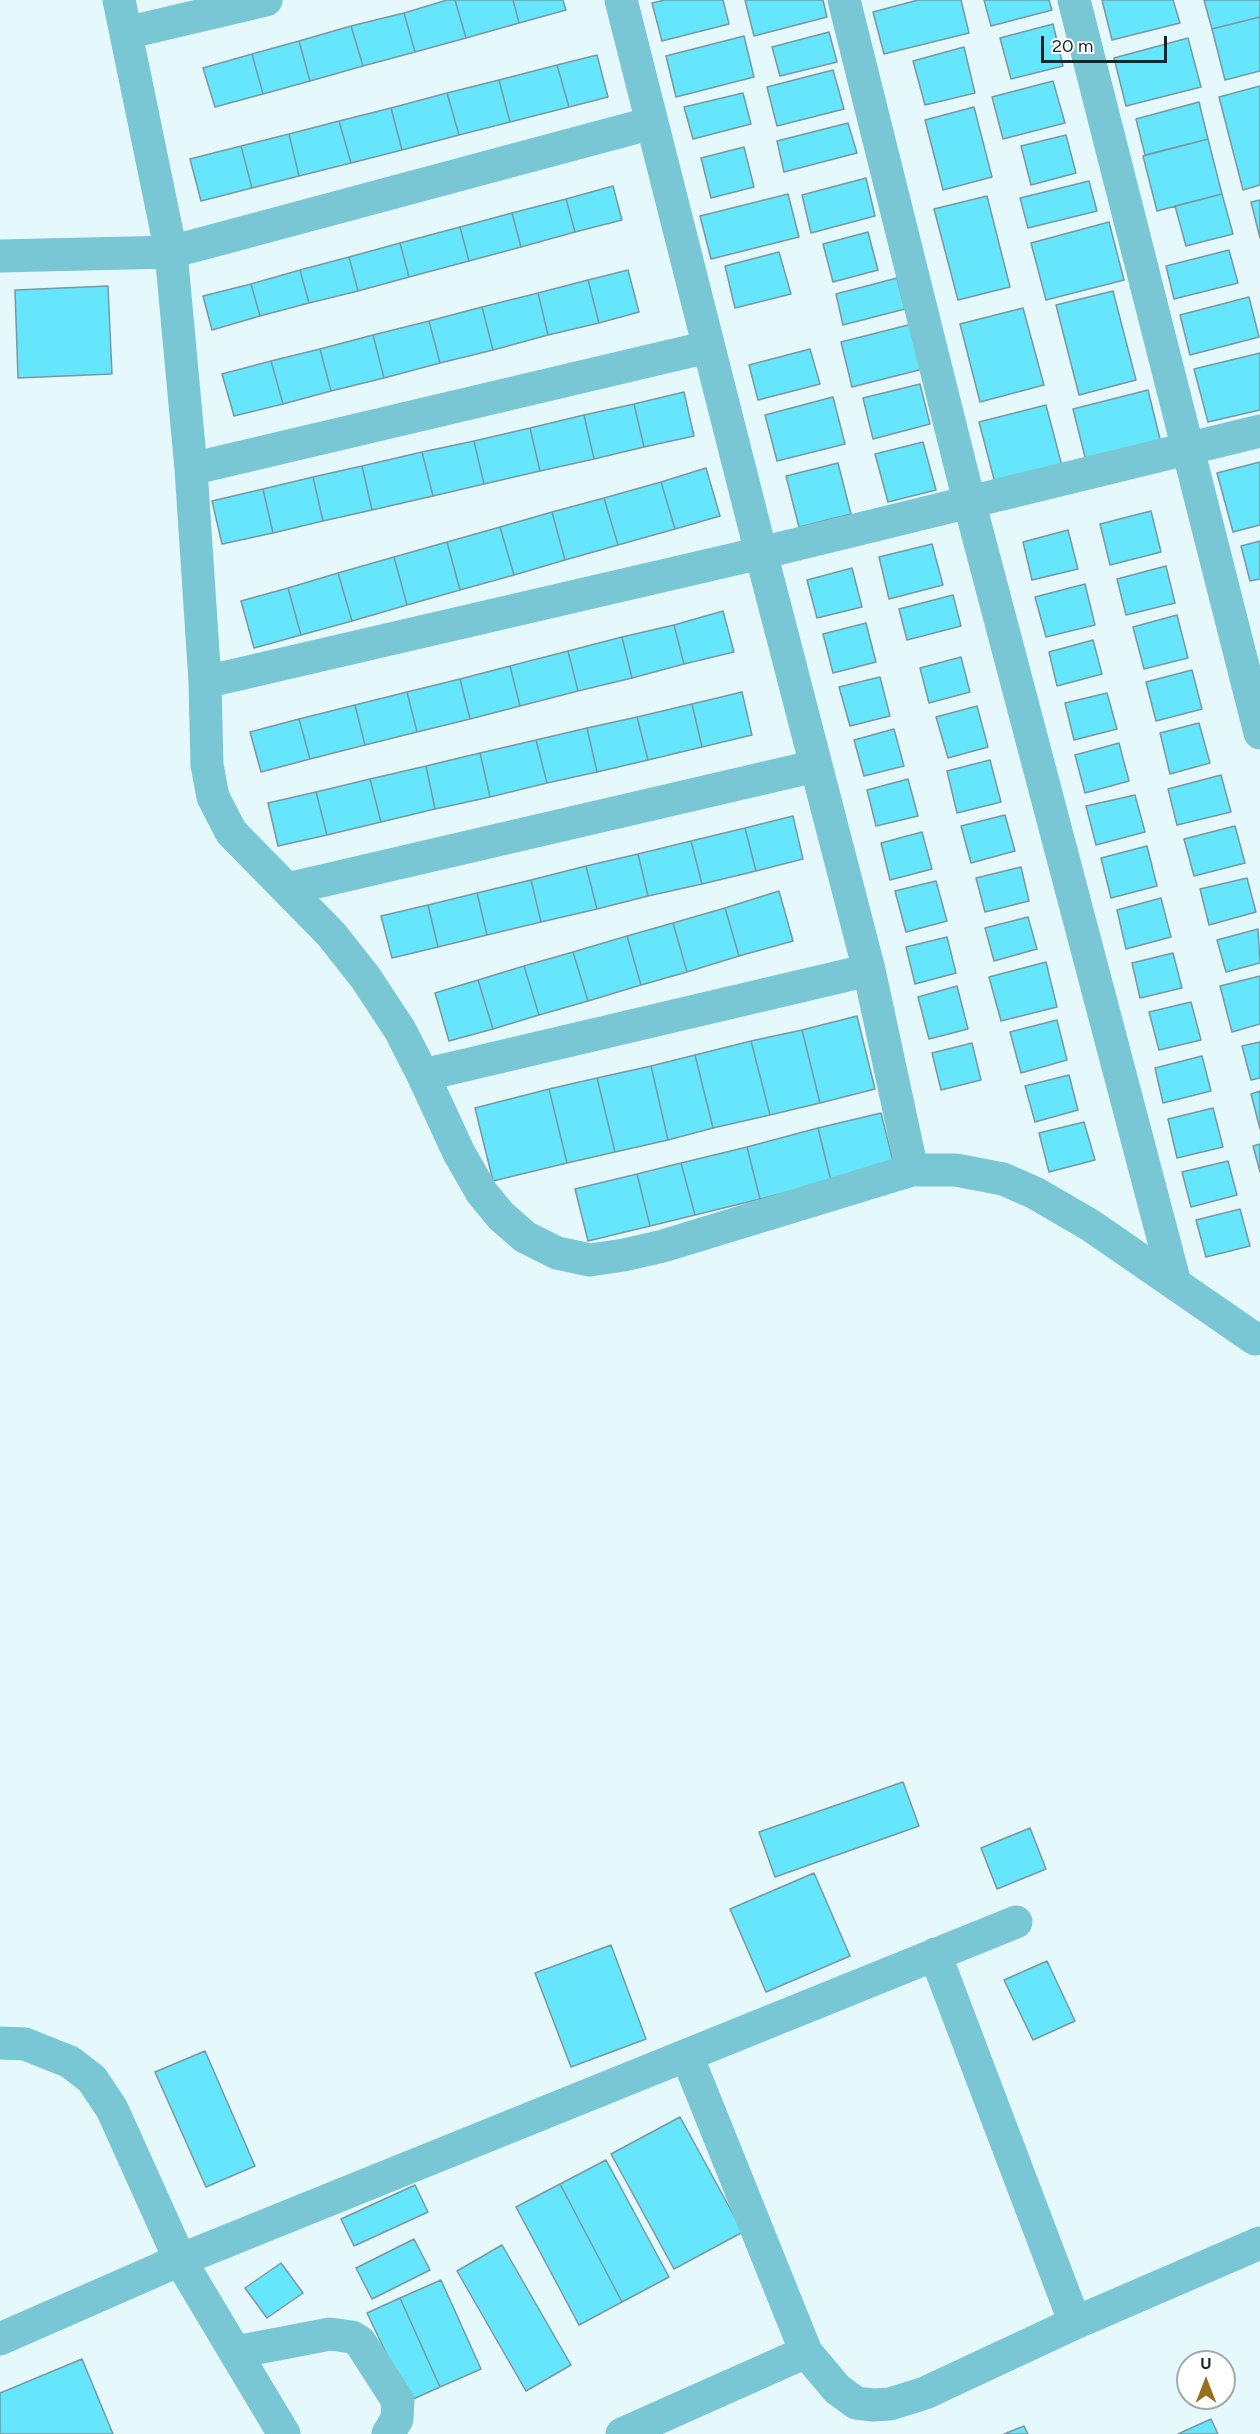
<!DOCTYPE html>
<html>
<head>
<meta charset="utf-8">
<style>
	body { margin:0 }
	#map { position:relative; width:1260px; height:2434px; overflow:hidden; background:#e5f9fd; font-family:Figtree,sans-serif }
	canvas { display:block }
	.north { position:absolute; left:1176px; top:2350px; width:60px; height:60px; box-sizing:border-box; background:#fff; border:2px solid #a3a8a9; border-radius:50%; rotate:0deg; font-size:16px; font-weight:700; line-height:24px; text-align:center; color:#182527 }
	.north::after { content:''; display:block; margin:auto; width:21px; height:27px; background:#97711b; clip-path:polygon(50% 0,100% 100%,50% 72%,0 100%) }
	.scale { position:absolute; left:1041px; top:36px; width:126px; height:27px; box-sizing:border-box; border:3px solid #182527; border-top:0; padding-left:8px; font-size:18px; line-height:21px; white-space:nowrap; color:#182527; -webkit-text-stroke:4px #fff; paint-order:stroke }
</style>
</head>
<body>
<div id="map">
<canvas width="1260" height="2434"></canvas>
<div class="north">U</div>
<div class="scale">20 m</div>
</div>
<script>
const ctx = document.querySelector('canvas').getContext('2d');
ctx.lineJoin = 'round';
function fillPath(path, color) {
  ctx.fillStyle = color;
  ctx.fill(path, 'evenodd');
}
function shape(rows) {
  const path = new Path2D();
  for (const r of rows) {
    path.moveTo(r[0], r[1]);
    for (let i = 2; i < r.length; i += 2) path.lineTo(r[i], r[i + 1]);
  }
  return path;
}
function trace(path, color, width, dash) {
  ctx.strokeStyle = color;
  ctx.lineWidth = width;
  ctx.lineCap = dash ? 'butt' : 'round';
  ctx.setLineDash(dash || []);
  ctx.stroke(path);
}
const building = shape([
	[447,0,455,0,466,38,415,52,404,13,447,0],
	[455,0,513,0,519,23,466,38,455,0],
	[513,0,563,0,566,10,519,23,513,0],
	[665,0,723,0,729,24,662,41,652,3,665,0],
	[745,0,823,0,827,17,754,36,745,0],
	[918,0,961,0,969,33,884,54,873,12,918,0],
	[984,0,1049,0,1052,10,991,26,984,0],
	[1102,0,1173,0,1180,23,1112,40,1102,0],
	[1204,0,1260,0,1260,17,1212,29,1204,0],
	[404,13,415,52,363,66,351,26,404,13],
	[1260,17,1260,71,1225,80,1212,29,1260,17],
	[1053,24,1063,66,1011,79,1000,38,1053,24],
	[351,26,363,66,310,81,299,41,351,26],
	[829,32,837,62,780,76,772,47,829,32],
	[744,36,754,77,676,97,666,56,744,36],
	[1188,38,1201,87,1126,106,1114,58,1188,38],
	[299,41,310,81,263,94,252,54,299,41],
	[964,47,975,93,925,105,913,61,964,47],
	[252,54,263,94,215,107,203,68,252,54],
	[597,55,608,97,569,107,557,65,597,55],
	[557,65,569,107,510,122,499,80,557,65],
	[833,70,844,109,777,126,767,87,833,70],
	[499,80,510,122,459,135,447,93,499,80],
	[1053,81,1065,123,1003,139,992,97,1053,81],
	[1260,86,1260,185,1243,190,1219,97,1260,86],
	[447,93,459,135,402,150,391,108,447,93],
	[743,93,751,124,693,139,684,107,743,93],
	[1199,102,1208,139,1145,155,1136,119,1199,102],
	[974,107,992,177,943,190,925,120,974,107],
	[391,108,402,150,351,163,339,121,391,108],
	[339,121,351,163,299,176,289,134,339,121],
	[848,123,857,153,784,172,777,141,848,123],
	[289,134,299,176,252,188,241,146,289,134],
	[1066,135,1076,173,1031,185,1021,146,1066,135],
	[1208,139,1222,194,1157,211,1143,156,1208,139],
	[241,146,252,188,201,201,190,159,241,146],
	[744,147,754,187,711,198,701,158,744,147],
	[866,178,875,216,811,233,802,195,866,178],
	[1089,181,1097,211,1028,228,1020,198,1089,181],
	[613,186,622,220,575,232,566,199,613,186],
	[788,194,799,237,711,259,700,216,788,194],
	[1222,194,1233,234,1186,246,1175,206,1222,194],
	[987,196,1010,287,958,300,934,209,987,196],
	[566,199,575,232,521,247,512,213,566,199],
	[1260,200,1260,238,1251,202,1260,200],
	[512,213,521,247,469,261,460,227,512,213],
	[1109,222,1124,280,1046,300,1031,243,1109,222],
	[460,227,469,261,409,277,400,243,460,227],
	[868,232,878,270,833,282,823,244,868,232],
	[400,243,409,277,358,291,349,257,400,243],
	[1229,250,1238,283,1174,299,1166,266,1229,250],
	[779,252,791,294,735,308,725,266,779,252],
	[349,257,358,291,309,303,300,270,349,257],
	[300,270,309,303,260,316,251,284,300,270],
	[628,270,639,312,599,323,588,280,628,270],
	[897,278,905,309,843,325,836,294,897,278],
	[588,280,599,323,548,335,538,293,588,280],
	[251,284,260,316,212,330,203,296,251,284],
	[108,286,112,374,18,378,15,290,108,286],
	[1113,291,1136,380,1079,395,1056,305,1113,291],
	[538,293,548,335,493,350,482,307,538,293],
	[1249,297,1259,337,1190,355,1180,315,1249,297],
	[482,307,493,350,440,363,429,321,482,307],
	[1023,308,1044,385,980,402,960,324,1023,308],
	[429,321,440,363,384,378,373,335,429,321],
	[912,324,923,369,852,387,841,342,912,324],
	[373,335,384,378,331,391,320,349,373,335],
	[320,349,331,391,283,404,271,361,320,349],
	[810,349,820,384,758,400,749,365,810,349],
	[1260,353,1260,410,1208,422,1194,369,1260,353],
	[271,361,283,404,234,416,222,374,271,361],
	[920,384,930,424,873,439,863,398,920,384],
	[1148,390,1161,443,1086,461,1073,409,1148,390],
	[684,392,694,436,644,447,634,404,684,392],
	[833,397,845,444,777,461,765,415,833,397],
	[634,404,644,447,594,459,584,415,634,404],
	[1046,405,1062,466,995,483,979,422,1046,405],
	[584,415,594,459,540,471,530,428,584,415],
	[530,428,540,471,484,484,474,441,530,428],
	[474,441,484,484,433,496,422,452,474,441],
	[923,442,936,490,888,502,875,454,923,442],
	[422,452,433,496,372,510,362,466,422,452],
	[1260,462,1260,525,1233,532,1217,473,1260,462],
	[838,463,851,514,799,527,786,476,838,463],
	[362,466,372,510,323,521,313,477,362,466],
	[706,468,720,516,675,529,661,482,706,468],
	[313,477,323,521,273,533,263,489,313,477],
	[661,482,675,529,618,545,604,498,661,482],
	[263,489,273,533,222,544,212,501,263,489],
	[604,498,618,545,565,560,552,512,604,498],
	[1151,511,1161,552,1110,565,1100,524,1151,511],
	[552,512,565,560,514,575,500,527,552,512],
	[500,527,514,575,460,590,447,542,500,527],
	[1068,530,1078,569,1032,580,1023,542,1068,530],
	[1260,541,1260,579,1250,581,1241,546,1260,541],
	[447,542,460,590,407,605,394,557,447,542],
	[932,544,943,585,889,599,879,557,932,544],
	[394,557,407,605,352,621,338,573,394,557],
	[1166,566,1175,603,1126,615,1117,579,1166,566],
	[852,568,862,607,817,618,807,580,852,568],
	[338,573,352,621,301,635,288,588,338,573],
	[1085,584,1095,625,1046,637,1035,597,1085,584],
	[288,588,301,635,254,648,241,601,288,588],
	[953,595,961,626,907,640,899,609,953,595],
	[723,611,734,652,684,664,674,625,723,611],
	[1177,615,1188,658,1144,669,1133,627,1177,615],
	[866,623,876,662,833,673,823,634,866,623],
	[674,625,684,664,632,678,622,637,674,625],
	[622,637,632,678,578,691,568,651,622,637],
	[1093,640,1102,674,1057,686,1049,652,1093,640],
	[568,651,578,691,520,706,510,666,568,651],
	[961,657,970,692,929,703,920,668,961,657],
	[510,666,520,706,470,719,460,679,510,666],
	[1192,670,1202,709,1156,721,1146,682,1192,670],
	[880,677,890,716,850,726,839,687,880,677],
	[460,679,470,719,417,732,407,692,460,679],
	[407,692,417,732,365,745,355,705,407,692],
	[742,692,752,735,702,747,692,704,742,692],
	[1107,693,1117,729,1074,740,1065,703,1107,693],
	[692,704,702,747,648,760,637,717,692,704],
	[355,705,365,745,310,759,299,719,355,705],
	[977,706,988,747,948,758,936,717,977,706],
	[637,717,648,760,597,772,587,728,637,717],
	[299,719,310,759,261,772,250,732,299,719],
	[1199,723,1210,763,1170,774,1160,733,1199,723],
	[587,728,597,772,547,783,536,740,587,728],
	[894,729,904,766,864,776,854,740,894,729],
	[536,740,547,783,490,797,480,753,536,740],
	[1119,743,1129,781,1085,793,1075,755,1119,743],
	[480,753,490,797,435,809,426,766,480,753],
	[990,760,1001,802,957,813,947,771,990,760],
	[426,766,435,809,381,822,370,779,426,766],
	[1221,775,1231,812,1177,825,1168,789,1221,775],
	[370,779,381,822,327,835,316,792,370,779],
	[908,779,918,816,876,826,867,790,908,779],
	[316,792,327,835,278,846,268,803,316,792],
	[1135,795,1145,832,1096,845,1086,806,1135,795],
	[1005,815,1015,851,971,863,961,826,1005,815],
	[793,816,803,859,756,871,745,828,793,816],
	[1235,826,1245,863,1194,876,1184,839,1235,826],
	[745,828,756,871,702,884,691,841,745,828],
	[922,832,932,869,890,880,881,843,922,832],
	[691,841,702,884,648,896,638,854,691,841],
	[1147,846,1157,886,1111,898,1101,858,1147,846],
	[638,854,648,896,597,909,586,866,638,854],
	[586,866,597,909,541,922,531,880,586,866],
	[1021,867,1029,901,985,912,976,878,1021,867],
	[1247,878,1256,912,1209,925,1200,889,1247,878],
	[531,880,541,922,487,935,477,893,531,880],
	[936,881,947,921,906,932,895,891,936,881],
	[779,891,793,941,739,956,725,908,779,891],
	[477,893,487,935,438,947,428,905,477,893],
	[1161,898,1171,937,1126,949,1117,910,1161,898],
	[428,905,438,947,392,958,381,916,428,905],
	[725,908,739,956,687,972,673,923,725,908],
	[1028,917,1037,949,994,961,985,928,1028,917],
	[673,923,687,972,641,985,627,936,673,923],
	[1258,929,1260,963,1226,972,1217,940,1258,929],
	[627,936,641,985,588,1001,573,952,627,936],
	[947,937,956,973,915,984,906,947,947,937],
	[573,952,588,1001,539,1015,524,966,573,952],
	[1173,953,1182,988,1140,998,1132,963,1173,953],
	[1046,962,1057,1007,1001,1021,989,977,1046,962],
	[524,966,539,1015,493,1029,478,980,524,966],
	[1260,976,1260,1024,1232,1032,1220,986,1260,976],
	[478,980,493,1029,449,1041,435,993,478,980],
	[957,986,968,1029,929,1039,918,997,957,986],
	[1191,1002,1201,1040,1159,1050,1149,1012,1191,1002],
	[857,1016,875,1089,820,1103,802,1030,857,1016],
	[1057,1020,1067,1060,1021,1073,1010,1032,1057,1020],
	[802,1030,820,1103,770,1115,751,1041,802,1030],
	[751,1041,770,1115,713,1128,695,1055,751,1041],
	[1260,1042,1260,1078,1251,1080,1242,1046,1260,1042],
	[972,1043,981,1080,941,1090,932,1053,972,1043],
	[695,1055,713,1128,668,1140,651,1066,695,1055],
	[1202,1056,1211,1091,1163,1103,1155,1068,1202,1056],
	[651,1066,668,1140,615,1152,597,1078,651,1066],
	[1069,1075,1078,1110,1035,1122,1025,1086,1069,1075],
	[597,1078,615,1152,567,1163,549,1089,597,1078],
	[549,1089,567,1163,493,1181,475,1108,549,1089],
	[1260,1091,1260,1129,1251,1094,1260,1091],
	[1213,1108,1223,1147,1177,1158,1168,1119,1213,1108],
	[881,1113,894,1165,831,1181,818,1128,881,1113],
	[1084,1122,1095,1160,1049,1172,1039,1133,1084,1122],
	[818,1128,831,1181,760,1199,747,1147,818,1128],
	[1260,1144,1260,1172,1253,1146,1260,1144],
	[747,1147,760,1199,695,1215,681,1163,747,1147],
	[1228,1161,1237,1195,1191,1207,1182,1172,1228,1161],
	[681,1163,695,1215,650,1226,637,1174,681,1163],
	[637,1174,650,1226,588,1241,575,1189,637,1174],
	[1240,1209,1250,1246,1206,1257,1196,1220,1240,1209],
	[903,1782,919,1826,775,1877,759,1832,903,1782],
	[1030,1828,1046,1869,997,1889,981,1848,1030,1828],
	[814,1873,850,1956,766,1992,730,1909,814,1873],
	[611,1945,646,2039,571,2067,535,1973,611,1945],
	[1047,1961,1075,2021,1033,2040,1004,1980,1047,1961],
	[205,2051,255,2166,206,2187,155,2072,205,2051],
	[680,2117,743,2232,674,2269,611,2154,680,2117],
	[606,2160,669,2277,622,2302,560,2184,606,2160],
	[560,2184,622,2302,579,2325,516,2207,560,2184],
	[415,2185,428,2212,354,2246,341,2219,415,2185],
	[414,2239,430,2270,372,2299,356,2268,414,2239],
	[502,2245,571,2365,526,2391,457,2271,502,2245],
	[281,2263,303,2293,267,2318,245,2288,281,2263],
	[441,2280,481,2369,440,2387,400,2298,441,2280],
	[400,2298,440,2387,409,2401,367,2313,400,2298],
	[82,2359,113,2434,0,2434,0,2393,82,2359],
	[1211,2419,1218,2434,1178,2434,1211,2419],
	[1024,2426,1028,2434,1004,2434,1024,2426]
]);
const minor = shape([
	[119,0,171,252,191,469,205,682],
	[621,0,761,553,1260,431],
	[844,0,969,501,1175,1283],
	[1074,0,1260,733],
	[126,33,266,0],
	[0,256,171,252,652,123],
	[191,469,708,347],
	[287,889,816,766],
	[423,1075,869,970],
	[912,1170,869,970,761,553,205,682,207,765,213,797,231,832,331,934,365,977,400,1030,423,1075,459,1153,482,1193,501,1216,525,1237,557,1253,590,1260,624,1255,663,1246,912,1170,956,1170,1003,1179,1035,1193,1090,1225,1255,1339,1260,1338],
	[935,1954,1075,2323],
	[0,2043,25,2044,70,2062,92,2079,112,2109,180,2260,284,2434],
	[0,2339,180,2260,1016,1922],
	[236,2352,330,2334,352,2337,360,2342,398,2401,397,2419,388,2434],
	[806,2352,837,2389,856,2403,873,2405,890,2404,925,2393,1075,2323,1260,2243],
	[622,2434,806,2352,687,2056]
]);
fillPath(building, '#65e6fc');
trace(building, '#79989f', 1.5);
trace(minor, '#79c7d5', 33);
</script>
</body>
</html>
